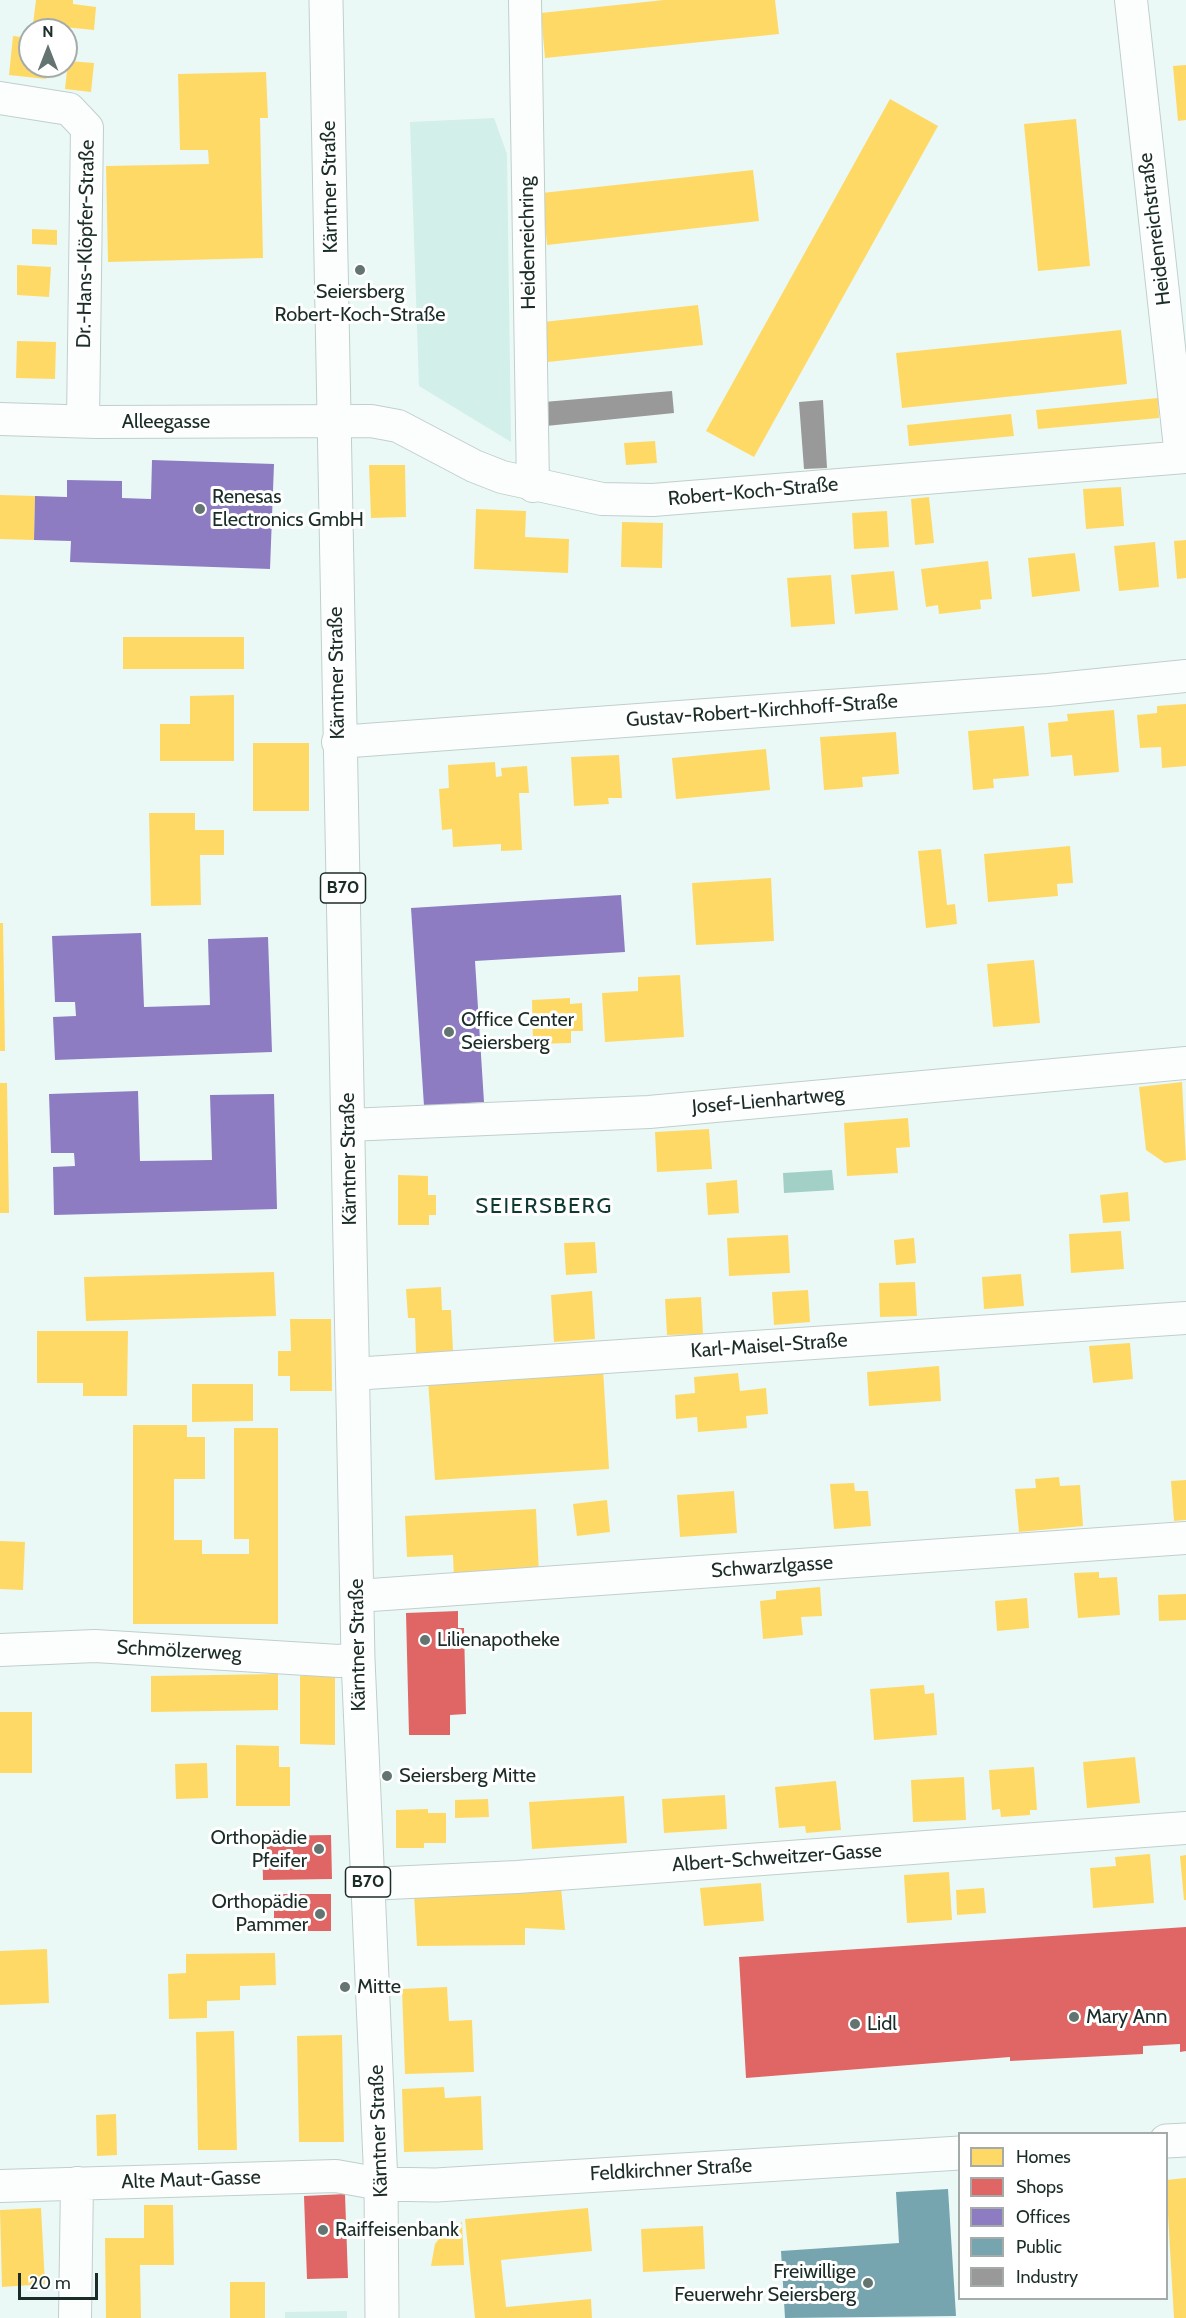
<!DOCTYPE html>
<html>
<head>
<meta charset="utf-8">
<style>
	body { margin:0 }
	#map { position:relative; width:1186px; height:2318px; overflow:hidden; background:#eaf9f6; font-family:Cabin,sans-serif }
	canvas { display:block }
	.legend { position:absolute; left:958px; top:2132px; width:210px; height:168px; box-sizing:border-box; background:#fff; border:2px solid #a4aba9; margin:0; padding:8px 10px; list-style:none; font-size:18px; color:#1b2d29 }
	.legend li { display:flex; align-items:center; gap:12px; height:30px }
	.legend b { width:30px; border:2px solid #a4aba9 }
	.north { position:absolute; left:18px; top:18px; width:60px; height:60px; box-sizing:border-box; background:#fff; border:2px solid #a4aba9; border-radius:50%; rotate:0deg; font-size:16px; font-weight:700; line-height:24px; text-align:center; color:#1b2d29 }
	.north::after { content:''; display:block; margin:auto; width:21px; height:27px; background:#637471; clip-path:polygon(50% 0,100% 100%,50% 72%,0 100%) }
	.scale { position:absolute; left:18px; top:2273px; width:80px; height:27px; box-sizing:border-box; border:3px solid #1b2d29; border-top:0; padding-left:8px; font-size:18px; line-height:21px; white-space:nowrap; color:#1b2d29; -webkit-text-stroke:4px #fff; paint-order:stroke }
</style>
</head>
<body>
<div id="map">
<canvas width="1186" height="2318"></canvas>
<ul class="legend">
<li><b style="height:16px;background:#ffd966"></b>Homes</li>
<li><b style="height:16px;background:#e06666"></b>Shops</li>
<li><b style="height:16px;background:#8e7cc3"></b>Offices</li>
<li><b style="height:16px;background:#76a5af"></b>Public</li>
<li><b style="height:16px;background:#999"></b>Industry</li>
</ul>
<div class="north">N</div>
<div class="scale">20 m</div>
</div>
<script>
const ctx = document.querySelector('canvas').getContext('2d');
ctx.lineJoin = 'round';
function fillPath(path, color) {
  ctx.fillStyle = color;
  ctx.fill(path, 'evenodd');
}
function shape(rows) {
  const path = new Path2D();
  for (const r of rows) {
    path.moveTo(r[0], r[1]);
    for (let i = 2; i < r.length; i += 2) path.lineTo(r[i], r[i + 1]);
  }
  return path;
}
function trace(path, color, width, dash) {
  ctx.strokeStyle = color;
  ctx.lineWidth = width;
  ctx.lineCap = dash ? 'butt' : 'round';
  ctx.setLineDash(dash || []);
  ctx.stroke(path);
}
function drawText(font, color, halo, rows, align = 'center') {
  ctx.font = font + ' Cabin,sans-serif';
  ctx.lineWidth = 6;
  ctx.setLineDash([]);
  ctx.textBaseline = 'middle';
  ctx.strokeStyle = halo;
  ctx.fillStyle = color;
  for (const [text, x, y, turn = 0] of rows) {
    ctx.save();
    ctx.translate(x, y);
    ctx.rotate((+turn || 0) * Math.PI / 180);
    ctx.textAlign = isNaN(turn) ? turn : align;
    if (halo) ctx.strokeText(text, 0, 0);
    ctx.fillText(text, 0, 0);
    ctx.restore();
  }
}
const green = shape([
	[494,118,507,154,511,442,419,386,410,122],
	[347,2311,347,2318,285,2318,285,2312]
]);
const water = shape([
	[832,1170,834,1190,784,1193,783,1173]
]);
const homes = shape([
	[36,0,73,0,73,4,96,7,94,30,33,24],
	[664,0,775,0,779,34,545,58,541,13],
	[13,36,30,38,30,66,48,66,46,79,9,75],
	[68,61,94,63,91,92,65,89],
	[1186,65,1186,120,1178,121,1173,66],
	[266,72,268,118,260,118,263,258,108,262,106,166,209,164,208,150,180,150,178,74],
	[890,99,938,126,754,457,706,431],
	[1076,119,1090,266,1038,271,1024,124],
	[753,170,759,221,547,245,542,193],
	[32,229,57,230,57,245,32,244],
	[17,265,51,267,49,297,17,295],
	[698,305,703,345,548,362,543,322],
	[1121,330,1127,384,902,408,896,353],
	[17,341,56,342,55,379,16,378],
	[1158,398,1159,418,1038,429,1036,410],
	[1011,414,1014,436,909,446,907,425],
	[655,441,657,463,626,465,624,443],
	[369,465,405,465,406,517,371,518],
	[1121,487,1124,526,1086,529,1083,489],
	[0,495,35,496,34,540,0,539],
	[929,497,934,543,915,545,911,499],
	[476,509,526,511,525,537,569,539,568,573,474,569],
	[887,511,889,547,854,549,852,513],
	[622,522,663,523,662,568,621,567],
	[1186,540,1186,578,1177,579,1174,541],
	[1155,542,1159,587,1119,591,1114,546],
	[1075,553,1080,591,1032,597,1028,558],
	[988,561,992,599,980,600,981,609,939,614,938,605,926,607,921,569],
	[894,571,898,610,855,614,851,575],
	[831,575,835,624,791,627,787,578],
	[123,637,244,637,244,669,123,669],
	[234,695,234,761,160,761,160,724,190,724,190,696],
	[1186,704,1186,766,1162,768,1161,747,1140,748,1137,715,1157,713,1157,706],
	[1114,710,1119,772,1074,776,1072,755,1051,757,1048,723,1068,721,1067,714],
	[1024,726,1029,776,993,779,994,788,973,790,968,731],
	[896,732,899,774,862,777,863,787,824,790,820,737],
	[253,743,309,743,309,811,253,811],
	[766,749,770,790,676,799,672,758],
	[619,755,622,798,608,798,609,804,574,806,571,757],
	[495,762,496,777,502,776,501,768,527,766,529,793,519,793,522,850,501,851,501,844,453,847,452,829,442,830,439,789,449,788,448,765],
	[149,813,195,813,195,830,224,830,224,855,200,855,201,905,151,906],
	[1070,846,1073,883,1057,884,1058,896,988,902,984,854],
	[941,849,947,905,955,904,957,924,926,928,918,851],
	[771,878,774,941,696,945,692,883],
	[0,923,3,923,5,1051,0,1051],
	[1034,960,1040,1023,993,1027,987,964],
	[680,975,684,1037,605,1042,602,993,638,991,638,977],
	[570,998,570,1004,582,1003,583,1031,571,1031,571,1043,533,1044,532,1000],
	[1182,1082,1186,1160,1165,1163,1146,1150,1139,1087],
	[0,1083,7,1083,9,1213,0,1213],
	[908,1118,910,1147,896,1148,898,1173,847,1176,844,1123],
	[709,1129,712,1169,657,1172,655,1132],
	[398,1175,428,1176,428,1195,436,1195,436,1215,429,1215,429,1225,398,1225],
	[737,1180,739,1213,708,1215,706,1183],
	[1128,1192,1130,1221,1103,1223,1100,1195],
	[1121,1231,1124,1269,1071,1273,1069,1234],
	[788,1235,790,1273,729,1276,727,1238],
	[914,1238,916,1263,896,1265,894,1240],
	[595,1242,597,1273,566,1275,564,1243],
	[274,1272,276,1316,86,1321,84,1277],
	[1021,1274,1024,1306,984,1309,982,1277],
	[915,1282,917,1316,880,1317,879,1283],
	[441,1287,442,1310,451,1310,453,1351,416,1353,415,1318,408,1318,406,1289],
	[808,1290,810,1322,774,1325,772,1292],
	[592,1291,595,1339,554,1342,551,1295],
	[701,1297,703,1334,667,1335,665,1299],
	[290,1319,331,1319,332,1391,290,1391,290,1376,278,1376,278,1351,291,1351],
	[37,1331,128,1331,127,1396,83,1396,83,1383,37,1383],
	[1130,1343,1133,1379,1093,1383,1089,1346],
	[939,1366,941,1401,869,1406,867,1372],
	[603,1369,609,1469,435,1480,428,1380],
	[738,1373,740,1391,766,1388,768,1414,746,1416,747,1428,698,1432,697,1417,676,1419,675,1395,695,1393,694,1377],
	[192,1384,253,1384,253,1421,192,1422],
	[133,1425,187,1425,187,1437,205,1437,205,1479,174,1479,174,1540,202,1540,202,1554,249,1554,249,1539,234,1539,234,1428,278,1428,278,1624,133,1624],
	[1059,1477,1060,1486,1080,1485,1083,1526,1019,1532,1015,1489,1036,1488,1035,1479],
	[1186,1480,1186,1520,1174,1521,1171,1481],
	[854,1483,855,1491,868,1491,871,1526,834,1529,830,1484],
	[734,1491,737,1533,680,1537,677,1495],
	[607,1500,610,1532,577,1536,573,1504],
	[536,1509,539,1574,454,1579,453,1555,407,1557,405,1516],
	[0,1541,25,1542,23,1590,0,1589],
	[1099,1572,1099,1578,1117,1577,1120,1615,1078,1618,1074,1573],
	[820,1587,822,1616,801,1617,803,1635,763,1639,760,1601,776,1599,776,1591],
	[1186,1594,1186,1620,1159,1621,1158,1595],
	[1027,1598,1029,1628,997,1631,995,1601],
	[278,1674,278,1710,151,1712,151,1676],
	[300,1676,335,1676,335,1745,300,1744],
	[924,1685,925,1694,934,1693,937,1735,874,1740,870,1689],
	[0,1712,32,1712,32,1773,0,1773],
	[236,1745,279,1746,279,1767,290,1767,290,1806,236,1806],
	[1135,1757,1140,1803,1087,1808,1083,1762],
	[207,1763,208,1798,176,1799,175,1764],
	[1034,1767,1037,1810,1030,1810,1030,1815,1001,1817,1000,1809,992,1810,989,1770],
	[964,1777,966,1820,913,1822,911,1780],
	[836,1781,841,1830,806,1833,805,1826,779,1828,775,1787],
	[725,1795,727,1829,664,1833,662,1799],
	[624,1796,627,1843,532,1849,529,1802],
	[488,1799,489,1817,455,1818,455,1800],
	[428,1809,428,1813,446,1813,446,1843,424,1843,424,1848,396,1848,396,1810],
	[1150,1854,1154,1903,1093,1908,1090,1868,1116,1866,1115,1857],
	[1186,1855,1186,1900,1184,1900,1180,1856],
	[949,1872,952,1920,907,1923,904,1875],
	[761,1883,764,1921,704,1926,700,1888],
	[561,1887,565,1930,525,1928,525,1945,417,1946,414,1894],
	[984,1888,986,1913,957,1915,956,1890],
	[47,1949,49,2003,0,2005,0,1951],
	[275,1953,276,1985,240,1986,240,2000,207,2001,207,2018,169,2019,168,1974,186,1973,186,1954],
	[447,1987,449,2021,472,2020,474,2072,405,2074,402,1989],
	[234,2031,237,2150,198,2150,196,2032],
	[342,2035,344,2142,299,2142,297,2036],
	[444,2087,445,2098,481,2096,483,2150,404,2152,402,2089],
	[116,2114,117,2155,97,2156,96,2115],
	[1186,2178,1186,2318,1174,2318,1166,2180],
	[144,2205,173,2205,174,2265,140,2265,141,2318,106,2318,105,2238,144,2238],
	[41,2208,45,2284,2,2287,0,2210],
	[588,2208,592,2251,501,2260,506,2307,591,2299,592,2318,475,2318,465,2219],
	[462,2222,464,2265,431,2266,435,2244,445,2231],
	[703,2226,705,2269,643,2272,641,2229],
	[230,2282,265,2282,265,2318,230,2318]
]);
const shops = shape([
	[458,1611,458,1628,464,1628,466,1714,450,1715,450,1735,409,1735,406,1613],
	[331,1835,332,1879,263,1880,262,1836],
	[274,1894,331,1894,331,1931,274,1931],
	[1186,1927,1186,2051,1180,2052,1180,2044,1143,2046,1143,2054,1010,2061,1010,2057,746,2078,739,1957],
	[345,2194,348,2278,307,2279,304,2196]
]);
const offices = shape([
	[152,460,274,464,270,569,70,562,71,541,34,540,35,496,67,497,67,480,122,481,122,498,151,499],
	[621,895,625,952,475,961,484,1102,424,1106,411,908],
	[141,933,144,1007,210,1005,208,939,268,937,272,1052,55,1060,53,1017,76,1016,75,1002,55,1002,52,936],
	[138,1091,140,1161,212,1160,210,1095,274,1094,277,1209,54,1215,53,1167,75,1166,74,1153,51,1153,49,1094]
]);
const public = shape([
	[948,2189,956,2316,785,2318,781,2251,899,2243,896,2192]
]);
const industry = shape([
	[672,391,674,413,546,426,544,402],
	[823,400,827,468,804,469,799,402]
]);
const minor = shape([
	[525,0,533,486],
	[1131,0,1181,457],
	[0,98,69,109,87,128,83,421],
	[0,419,96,422,371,421,398,426,474,466,502,477,602,499,653,500,1186,457],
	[338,742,1048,690,1186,676],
	[348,1125,649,1112,1186,1063],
	[353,1374,1186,1318],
	[357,1596,1186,1538],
	[0,1650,95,1646,339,1661,358,1659],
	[368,1884,517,1877,1186,1828],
	[0,2186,336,2176,381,2184],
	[75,2318,77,2183]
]);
const major = shape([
	[326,0,358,1659,381,2184,382,2318],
	[1166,2141,1186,2140],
	[381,2184,436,2185,960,2153]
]);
const markers = [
	[360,270,6,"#637471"],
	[200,509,6,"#637471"],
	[449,1032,6,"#637471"],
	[425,1640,6,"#637471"],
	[387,1776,6,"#637471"],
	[319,1849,6,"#637471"],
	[320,1914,6,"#637471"],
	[345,1987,6,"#637471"],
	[1074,2017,6,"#637471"],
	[855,2024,6,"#637471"],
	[323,2230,6,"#637471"],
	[868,2283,6,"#637471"]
];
const shields = [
	[343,888,45],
	[368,1882,45]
];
const shieldNames = [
	["B70",343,888],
	["B70",368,1882]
];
const streetNames = [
	["Kärntner Straße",330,187,-91],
	["Heidenreichstraße",1155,229,-97],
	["Heidenreichring",528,243,-91],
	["Dr.-Hans-Klöpfer-Straße",86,244,-89],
	["Alleegasse",166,422],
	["Robert-Koch-Straße",753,492,-5],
	["Kärntner Straße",337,673,-91],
	["Gustav-Robert-Kirchhoff-Straße",762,711,-4],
	["Josef-Lienhartweg",768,1101,-5],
	["Kärntner Straße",349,1159,-91],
	["Karl-Maisel-Straße",769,1346,-4],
	["Schwarzlgasse",772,1567,-4],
	["Kärntner Straße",358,1645,-91],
	["Schmölzerweg",179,1651,3],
	["Albert-Schweitzer-Gasse",777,1858,-4],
	["Kärntner Straße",379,2131,-92],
	["Feldkirchner Straße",671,2170,-3],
	["Alte Maut-Gasse",191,2180,-2]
];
const poiNames = [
	["Seiersberg",360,292,"center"],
	["Robert-Koch-Straße",360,315,"center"],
	["Renesas",212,497],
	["Electronics GmbH",212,520],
	["Office Center",461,1020],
	["Seiersberg",461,1043],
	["Lilienapotheke",437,1640],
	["Seiersberg Mitte",399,1776],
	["Orthopädie",307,1838,"right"],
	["Pfeifer",307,1861,"right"],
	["Orthopädie",308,1902,"right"],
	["Pammer",308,1925,"right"],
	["Mitte",357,1987],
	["Mary Ann",1086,2017],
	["Lidl",867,2024],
	["Raiffeisenbank",335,2230],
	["Freiwillige",856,2272,"right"],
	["Feuerwehr Seiersberg",856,2295,"right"]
];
const quarterNames = [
	["SEIERSBERG",544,1207]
];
fillPath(green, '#d3efe9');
fillPath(water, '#a2d0c6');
fillPath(homes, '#ffd966');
fillPath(shops, '#e06666');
fillPath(offices, '#8e7cc3');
fillPath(public, '#76a5af');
fillPath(industry, '#999');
trace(minor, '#c0cfcc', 34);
trace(major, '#c0cfcc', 35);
trace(minor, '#fcfefe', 32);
trace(major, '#fcfefe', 33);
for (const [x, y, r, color] of markers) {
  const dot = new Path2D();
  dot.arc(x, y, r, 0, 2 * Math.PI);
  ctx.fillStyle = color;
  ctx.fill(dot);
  trace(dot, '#fff', 2);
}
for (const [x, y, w] of shields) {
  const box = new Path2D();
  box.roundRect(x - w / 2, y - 15, w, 30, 4.5);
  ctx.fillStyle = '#fff';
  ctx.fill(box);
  trace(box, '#1b2d29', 1.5);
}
drawText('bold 18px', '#1b2d29', null, shieldNames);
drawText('20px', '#1b2d29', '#fff', streetNames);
drawText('20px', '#1b2d29', '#fff', poiNames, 'left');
ctx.letterSpacing = '1.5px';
drawText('22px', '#0f3a33', '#fff', quarterNames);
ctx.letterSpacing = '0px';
</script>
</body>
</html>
